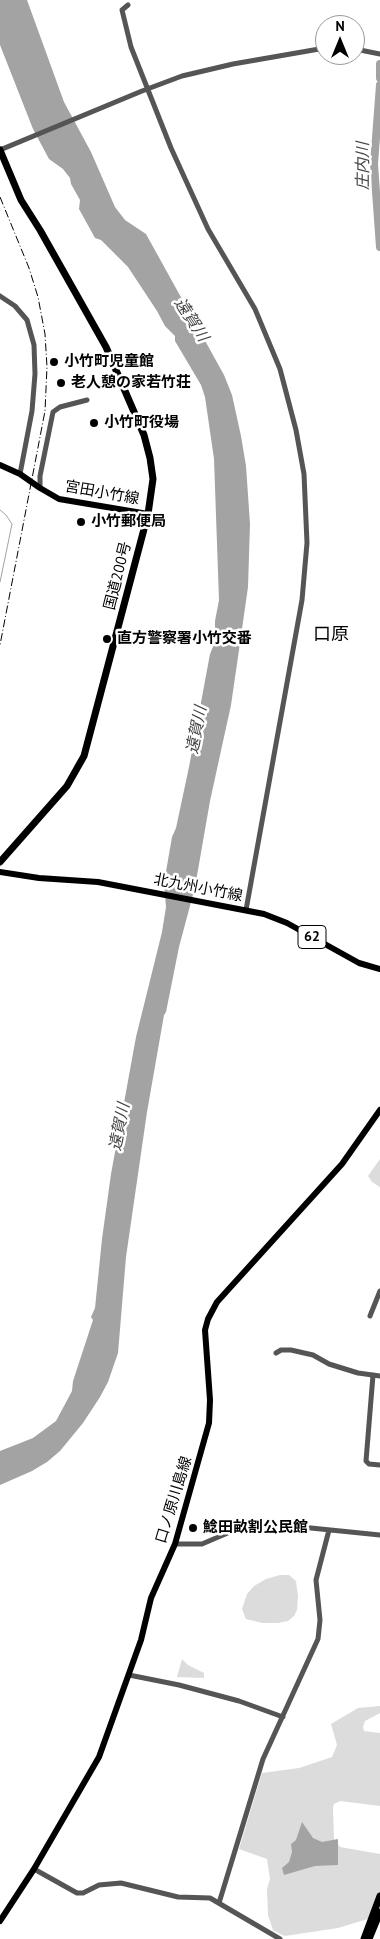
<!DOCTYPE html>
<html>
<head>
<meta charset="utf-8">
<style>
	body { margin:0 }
	#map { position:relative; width:380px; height:1939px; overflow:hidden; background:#fff; font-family:"PT Sans",sans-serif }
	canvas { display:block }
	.north { position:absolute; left:315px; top:15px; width:50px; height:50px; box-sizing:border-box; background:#fff; border:1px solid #999; border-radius:50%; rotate:0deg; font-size:14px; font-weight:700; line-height:20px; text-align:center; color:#000 }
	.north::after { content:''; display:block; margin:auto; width:18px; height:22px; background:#000; clip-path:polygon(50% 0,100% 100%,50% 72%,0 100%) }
</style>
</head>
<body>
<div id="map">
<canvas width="380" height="1939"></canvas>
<div class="north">N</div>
</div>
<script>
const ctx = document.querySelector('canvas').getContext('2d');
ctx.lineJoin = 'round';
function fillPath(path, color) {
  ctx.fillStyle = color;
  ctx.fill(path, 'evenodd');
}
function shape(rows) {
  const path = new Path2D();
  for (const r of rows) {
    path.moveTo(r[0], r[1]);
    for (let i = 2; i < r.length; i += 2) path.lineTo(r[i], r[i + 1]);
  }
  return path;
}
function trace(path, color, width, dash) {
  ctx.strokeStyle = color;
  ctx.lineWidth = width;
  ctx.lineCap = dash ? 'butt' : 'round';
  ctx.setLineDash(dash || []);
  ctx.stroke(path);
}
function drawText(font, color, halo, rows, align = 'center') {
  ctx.font = font + ' "PT Sans","Noto Sans JP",sans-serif';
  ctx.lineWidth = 5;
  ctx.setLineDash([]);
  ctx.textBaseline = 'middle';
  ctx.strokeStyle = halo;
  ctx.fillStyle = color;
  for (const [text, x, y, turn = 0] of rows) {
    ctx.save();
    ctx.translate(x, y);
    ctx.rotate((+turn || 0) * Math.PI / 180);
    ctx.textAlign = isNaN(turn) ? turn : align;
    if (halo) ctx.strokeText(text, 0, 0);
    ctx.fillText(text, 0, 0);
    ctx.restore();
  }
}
const green = shape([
	[380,1159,380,1187,372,1182,368,1176],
	[280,1575,289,1575,296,1581,298,1596,297,1610,294,1616,288,1621,278,1623,262,1623,246,1619,242,1609,247,1594,254,1586,266,1579],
	[182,1659,188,1665,204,1673,204,1678,177,1677],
	[380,1706,380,1713,365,1721,363,1727,364,1731,380,1733,380,1806,340,1801,334,1804,333,1808,334,1839,340,1847,380,1854,380,1896,371,1918,338,1928,285,1936,280,1934,273,1930,268,1915,267,1889,270,1879,267,1859,239,1849,262,1773,299,1768,332,1757,337,1745,331,1724,358,1708]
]);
const water = shape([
	[0,0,27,0,64,102,91,152,115,207,125,220,146,234,224,375,232,395,241,436,246,466,250,524,248,587,238,657,231,705,210,801,195,887,179,947,166,1012,164,1015,147,1112,126,1257,118,1353,108,1382,100,1397,83,1423,60,1451,47,1462,32,1471,0,1485,0,1451,33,1438,56,1421,72,1391,73,1381,92,1323,93,1320,91,1317,95,1308,102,1239,111,1174,136,1037,162,932,166,907,164,883,172,837,176,828,189,767,210,654,215,642,215,621,219,600,214,459,205,397,201,385,175,341,175,336,165,326,157,311,128,267,101,240,95,238,79,209,80,200,71,184,70,178,63,169,49,159,33,129,0,45],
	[302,1822,313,1838,322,1842,338,1839,338,1865,315,1866,284,1875,282,1868,289,1862,292,1852,291,1844,296,1840]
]);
const stream = shape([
	[0,510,6,515,12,524,0,582]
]);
const river = shape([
	[380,64,380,78],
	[380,85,374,164,380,247]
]);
const minor = shape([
	[128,5,122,10,131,47,171,148,208,229,255,309,280,369,296,430,304,474,307,543,302,600,246,910],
	[355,49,380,54],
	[0,150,142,91,182,76,233,64,325,48],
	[0,296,15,306,27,320,34,345,35,374,32,411,20,474],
	[40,488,40,476,53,412,60,407,87,400],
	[370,1316,380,1291],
	[276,1353,281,1350,291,1350,313,1355,329,1364,358,1373,380,1376],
	[373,1375,366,1461,369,1464,380,1465],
	[175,1544,202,1544,230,1532,259,1528,301,1527,380,1535],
	[129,1675,179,1685,239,1701,283,1717],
	[34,1869,77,1893,83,1893,99,1885,121,1883,178,1897,210,1898,280,1939],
	[219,1903,263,1759,318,1639,320,1620,316,1580,329,1530]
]);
const major = shape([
	[0,465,20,474,40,488,59,499,148,514],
	[0,872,39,878,98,882,264,914,287,923,359,963,380,969],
	[0,1921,34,1869,99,1757,141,1640,151,1598,175,1544,209,1423,210,1400,205,1330,208,1319,217,1302,342,1164,380,1110]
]);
const highway = shape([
	[0,150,21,200,40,230,106,347,144,435,150,458,153,479,148,514,84,756,67,786,0,862],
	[364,1939,380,1896],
	[369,1939,380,1912]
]);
const rail = shape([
	[0,197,29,268,38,297,45,334,47,367,45,411,0,645]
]);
const markers = [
	[54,362,5,"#000"],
	[61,383,5,"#000"],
	[94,423,5,"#000"],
	[81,522,5,"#000"],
	[107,639,5,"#000"],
	[193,1528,5,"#000"]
];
const shields = [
	[312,937,28]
];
const shieldNames = [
	["62",312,937]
];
const poiNames = [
	["小竹町児童館",64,362],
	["老人憩の家若竹荘",71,383],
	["小竹町役場",104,423],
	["小竹郵便局",91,522],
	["直方警察署小竹交番",117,639],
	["鯰田畝割公民館",203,1528]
];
const streetNames = [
	["宮田小竹線",102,493,10],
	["国道200号",118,576,-76],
	["北九州小竹線",198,888,11],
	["口ノ原川島線",174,1500,-73]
];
const waterNames = [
	["庄内川",363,166,-90],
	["遠賀川",191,320,57],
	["遠賀川",197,730,-79],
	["遠賀川",120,1127,-79]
];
const quarterNames = [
	["口原",331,635]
];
fillPath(green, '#dcdcdc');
fillPath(water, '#a3a3a3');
trace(stream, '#a3a3a3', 1);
trace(river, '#a3a3a3', 8);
trace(minor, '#555', 5);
trace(major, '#000', 6);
trace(highway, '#000', 7);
trace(rail, '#000', 1, [8, 2.5, 1, 2.5]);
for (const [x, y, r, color] of markers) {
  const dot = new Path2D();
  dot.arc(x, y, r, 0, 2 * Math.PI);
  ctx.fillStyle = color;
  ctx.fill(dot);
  trace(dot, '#fff', 2);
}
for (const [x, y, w] of shields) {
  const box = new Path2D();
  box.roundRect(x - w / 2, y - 11.5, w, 23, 4);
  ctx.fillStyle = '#fff';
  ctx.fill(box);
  trace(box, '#000', 1);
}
drawText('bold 14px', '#000', null, shieldNames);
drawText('bold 15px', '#000', '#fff', poiNames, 'left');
drawText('15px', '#000', '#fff', streetNames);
drawText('italic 16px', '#444', '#fff', waterNames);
drawText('18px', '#000', '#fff', quarterNames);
</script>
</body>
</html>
